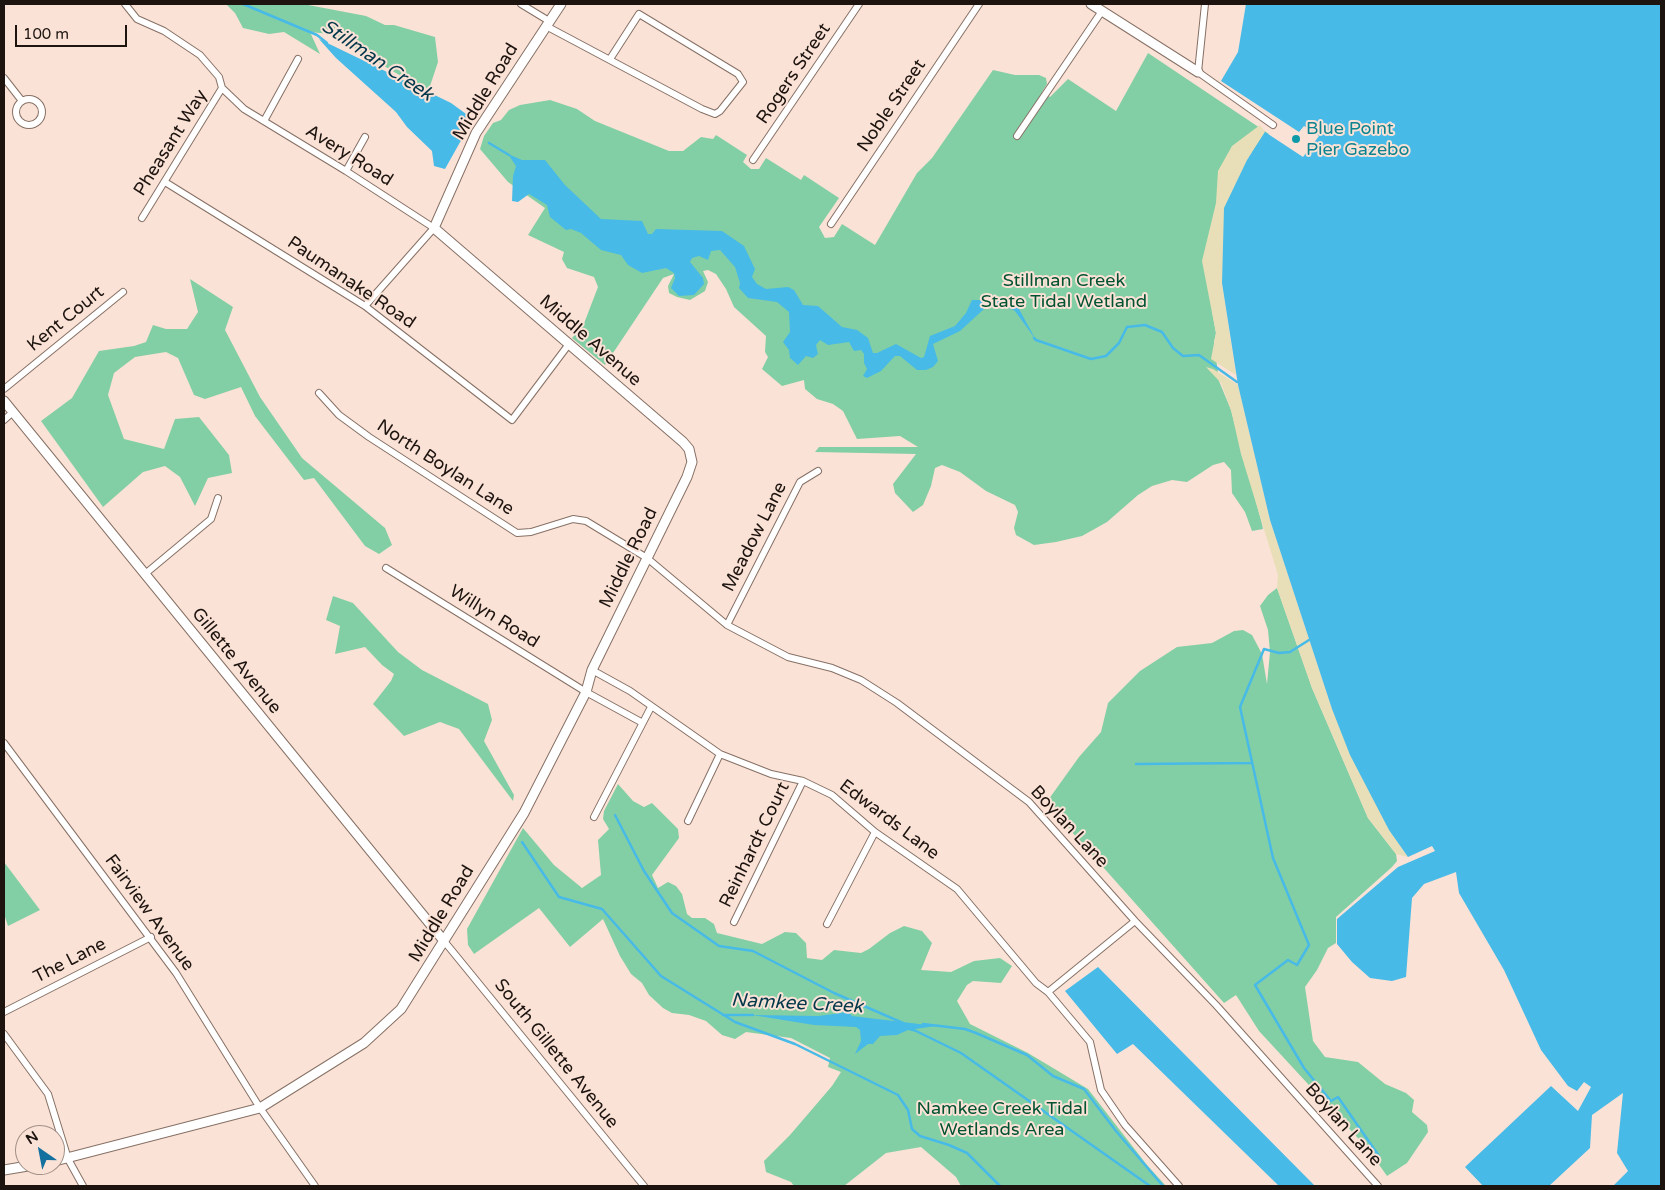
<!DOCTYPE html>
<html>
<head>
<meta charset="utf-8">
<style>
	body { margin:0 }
	#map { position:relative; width:1665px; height:1190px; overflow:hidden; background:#fbe2d6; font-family:"Varela Round",sans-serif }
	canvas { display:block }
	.frame { position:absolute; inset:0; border:5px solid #1d1410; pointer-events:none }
	.north { position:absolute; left:15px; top:1125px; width:50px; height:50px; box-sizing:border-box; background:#fbe2d6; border:1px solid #a29087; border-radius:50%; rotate:327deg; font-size:14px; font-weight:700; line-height:20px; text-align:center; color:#1d1410 }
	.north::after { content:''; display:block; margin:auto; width:18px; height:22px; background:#14709f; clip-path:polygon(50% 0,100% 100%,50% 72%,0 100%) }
	.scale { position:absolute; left:15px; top:25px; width:112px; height:22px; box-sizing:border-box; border:2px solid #1d1410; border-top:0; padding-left:6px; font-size:15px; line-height:18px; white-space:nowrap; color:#1d1410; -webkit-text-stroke:4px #fbe2d6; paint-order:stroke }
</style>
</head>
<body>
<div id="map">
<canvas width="1665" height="1190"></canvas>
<div class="frame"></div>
<div class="north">N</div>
<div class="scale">100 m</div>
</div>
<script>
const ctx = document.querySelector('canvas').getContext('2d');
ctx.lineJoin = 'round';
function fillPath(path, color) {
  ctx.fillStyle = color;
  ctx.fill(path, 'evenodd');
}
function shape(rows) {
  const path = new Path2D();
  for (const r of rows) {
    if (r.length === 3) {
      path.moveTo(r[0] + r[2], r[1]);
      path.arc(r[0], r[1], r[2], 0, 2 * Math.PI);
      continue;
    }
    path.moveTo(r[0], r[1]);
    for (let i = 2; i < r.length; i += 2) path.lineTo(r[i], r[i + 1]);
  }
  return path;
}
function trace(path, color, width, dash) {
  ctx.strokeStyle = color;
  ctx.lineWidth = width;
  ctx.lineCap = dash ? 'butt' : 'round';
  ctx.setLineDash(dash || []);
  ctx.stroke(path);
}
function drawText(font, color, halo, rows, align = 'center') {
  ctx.font = font + ' "Varela Round",sans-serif';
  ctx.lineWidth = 4;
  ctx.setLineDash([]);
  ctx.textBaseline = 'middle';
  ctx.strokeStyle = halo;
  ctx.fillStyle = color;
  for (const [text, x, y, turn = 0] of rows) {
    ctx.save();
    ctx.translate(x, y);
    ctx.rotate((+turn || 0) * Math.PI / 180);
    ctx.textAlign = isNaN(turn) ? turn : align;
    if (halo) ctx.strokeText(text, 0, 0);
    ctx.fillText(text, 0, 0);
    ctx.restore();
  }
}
const green = shape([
	[226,4,303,4,366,16,385,25,394,25,435,37,438,62,428,92,330,34,310,32,320,54,284,32,269,34,243,28,235,13],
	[1148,53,1269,134,1248,157,1236,176,1221,217,1212,311,1216,333,1214,342,1219,381,1231,410,1262,524,1263,529,1252,531,1245,512,1232,493,1231,470,1224,462,1213,465,1187,482,1172,480,1152,486,1138,495,1107,522,1082,536,1056,542,1034,545,1016,535,1014,528,1018,512,1015,505,986,491,960,472,942,465,935,468,931,486,923,505,913,512,895,493,893,484,916,454,815,452,819,447,918,447,900,436,857,439,843,411,833,404,817,399,805,389,804,380,782,386,762,369,768,357,765,352,766,336,734,307,726,289,716,274,708,270,703,271,708,282,705,291,690,300,677,297,669,293,668,286,674,274,663,278,605,365,572,338,583,326,598,287,594,277,567,268,562,259,564,252,528,235,545,208,508,182,480,149,484,136,493,123,501,120,509,110,520,105,550,100,577,109,595,121,669,151,683,151,701,137,713,139,716,135,747,155,743,162,751,169,759,169,766,158,801,180,804,175,839,198,819,227,825,238,834,237,842,224,875,245,917,173,932,158,993,70,1015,75,1039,75,1046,78,1047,84,1042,92,1050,97,1068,79,1116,111],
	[190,279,233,307,225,330,260,397,302,458,385,528,392,545,379,554,365,546,314,478,304,480,255,416,241,387,205,399,194,395,178,358,166,352,135,357,114,373,108,395,124,439,164,449,175,419,199,417,229,455,232,473,208,478,195,506,180,477,165,466,143,472,103,507,41,421,72,398,99,351,134,346,146,342,153,325,166,329,187,329,198,312],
	[1277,588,1312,688,1368,818,1396,854,1397,861,1392,867,1336,917,1336,943,1328,948,1317,970,1305,987,1313,1041,1325,1057,1358,1062,1385,1084,1406,1093,1414,1100,1412,1112,1427,1125,1428,1132,1407,1163,1387,1176,1368,1149,1259,1031,1236,995,1224,1003,1046,803,1079,757,1101,732,1108,703,1140,671,1177,647,1212,643,1234,631,1243,630,1252,635,1262,654,1267,684,1270,652,1268,630,1260,606,1268,595],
	[333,596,353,603,398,652,422,670,488,704,492,720,484,741,514,795,513,801,459,729,440,722,404,736,373,704,391,681,394,674,382,665,365,647,335,654,340,626,326,620],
	[618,784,633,801,644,807,652,803,678,829,679,838,652,875,658,888,668,882,676,886,682,894,687,914,692,918,705,918,714,924,717,933,762,944,785,932,796,933,806,943,807,958,822,960,834,950,861,953,869,949,890,933,904,926,922,931,932,943,921,970,951,972,974,961,1000,958,1012,966,1001,983,973,981,967,985,957,1001,970,1024,1028,1053,1088,1089,1147,1165,1166,1186,961,1186,956,1177,921,1147,886,1153,844,1186,794,1186,791,1182,766,1172,764,1161,790,1135,832,1086,841,1072,828,1067,830,1058,791,1038,746,1032,735,1039,722,1035,706,1021,689,1015,672,1013,663,1008,649,995,642,983,631,974,620,956,603,919,570,947,539,908,474,954,468,945,467,929,523,828,554,865,582,888,601,875,598,840,609,829,603,819,604,811],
	[4,862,40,910,8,926,4,914]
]);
const sand = shape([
	[1260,125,1265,132,1247,160,1222,283,1236,375,1211,359,1216,333,1202,261,1216,203,1218,171,1232,146],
	[1206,367,1213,369,1238,385,1270,520,1332,709,1388,828,1408,857,1396,854,1368,818,1312,688,1277,588,1278,575,1241,454,1231,410,1221,383]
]);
const water = shape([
	[1246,4,1661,4,1661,1186,1613,1186,1628,1171,1617,1153,1623,1093,1592,1115,1590,1148,1549,1186,1483,1186,1465,1167,1551,1086,1578,1111,1591,1087,1584,1082,1577,1091,1568,1086,1541,1050,1504,970,1459,893,1456,872,1424,884,1412,898,1406,977,1392,981,1370,978,1352,962,1337,944,1337,919,1398,867,1435,851,1432,846,1408,857,1389,830,1350,755,1332,709,1270,520,1238,385,1222,283,1224,208,1247,160,1265,132,1303,157,1319,136,1304,126,1299,132,1221,81,1238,52],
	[319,39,451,103,473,119,445,169,434,166,432,151,407,127,396,112,336,58],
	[508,154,522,160,545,160,565,185,601,219,642,221,648,234,652,234,656,229,722,231,744,246,755,269,752,277,757,284,766,289,788,287,794,290,803,305,818,306,842,327,857,330,868,338,873,353,877,353,896,344,921,358,924,357,930,336,955,326,966,313,972,300,1014,300,1036,340,1015,311,1009,308,994,306,984,309,960,331,933,344,938,361,933,367,926,370,917,370,900,356,895,356,881,371,867,378,863,376,867,369,864,363,864,354,861,350,854,351,849,342,828,345,820,340,816,345,818,354,813,358,806,356,798,365,790,358,789,350,783,342,790,332,789,312,777,302,748,298,739,288,740,283,735,267,720,250,711,251,708,260,699,256,692,258,690,262,703,278,704,284,694,295,679,296,671,288,675,278,674,273,666,268,642,273,628,265,621,255,601,250,581,233,571,229,566,230,550,217,547,205,529,194,518,202,512,201,513,176,516,166],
	[1098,967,1315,1186,1279,1186,1133,1044,1117,1054,1065,991],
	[846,1009,852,1016,936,1026,915,1029,916,1032,908,1030,897,1035,880,1036,873,1044,868,1044,855,1054,861,1041,860,1030,856,1027,814,1025,752,1015,818,1016,842,1013]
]);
const stream = shape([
	[243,4,317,35,327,43],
	[489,143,509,155],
	[1034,338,1036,340,1091,359,1106,356,1119,343,1127,327,1145,325,1162,332,1173,348,1183,356,1199,355,1237,382],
	[1309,640,1290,652,1279,653,1264,649,1240,707,1273,858,1309,945,1297,965,1288,960,1255,985,1304,1068,1331,1101,1338,1097,1379,1156],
	[1136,764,1251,763],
	[615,815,644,871,672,913,719,946,753,951,834,993,903,1023],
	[522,842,559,897,602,909,661,976,735,1022,795,1044,898,1095,908,1110,912,1129,920,1136,949,1145,967,1153,1000,1186],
	[723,1015,753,1015],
	[923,1024,965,1029,976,1033,1027,1055,1053,1076,1084,1089,1116,1131,1163,1186],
	[914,1030,961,1053,1150,1186]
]);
const street = shape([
	[125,4,137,19,164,31,200,55,219,77,222,88],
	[521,4,549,21],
	[1205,4,1198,72,1273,125],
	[546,26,702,109,715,114,720,111,743,82,738,74,639,14,610,59],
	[4,78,22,101],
	[29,112,13],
	[264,121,298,59],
	[1017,136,1102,11],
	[753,160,859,4],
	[346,171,365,137],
	[165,182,365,306,512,420,569,344],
	[142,218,222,88,244,109,346,171,434,228,365,306],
	[831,224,979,4],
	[4,389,123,292],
	[319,393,339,415,369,437,517,533,531,532,573,519,586,521,647,558,727,625,788,657,832,668,861,680,897,703,1029,802,1135,921,1216,1005,1378,1186],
	[4,420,13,412],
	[386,568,586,692,641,722],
	[145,574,211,519,218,498],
	[727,625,800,482,818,471],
	[592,670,630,691,720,754,771,774,803,781,832,795,875,832,957,889,1036,983,1048,992,1090,1042,1101,1090,1125,1125,1179,1186],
	[4,743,176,973,260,1108,315,1186],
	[594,817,651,707],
	[688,821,720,754],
	[734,922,803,781],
	[827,924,875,832],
	[444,941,644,1186],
	[1048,992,1135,921],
	[4,1012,151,937],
	[4,1034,48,1094,68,1159,83,1186]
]);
const secondary = shape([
	[1091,4,1198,72],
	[4,401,444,941],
	[55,1161,260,1108,364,1043,401,1009,524,813,586,692,592,670,687,477,692,462,689,449,683,442,434,228,476,133,561,4],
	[4,1170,34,1165]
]);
const markers = [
	[1296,139,5,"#0f9aa8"]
];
const streetNames = [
	["Rogers Street",794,74,-56],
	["Middle Road",486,92,-59],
	["Noble Street",892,106,-56],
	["Pheasant Way",171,143,-58],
	["Avery Road",349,156,32],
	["Paumanake Road",351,283,34],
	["Kent Court",66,319,-39],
	["Middle Avenue",590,341,41],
	["North Boylan Lane",445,468,33],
	["Meadow Lane",755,537,-63],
	["Middle Road",629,558,-64],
	["Willyn Road",494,617,32],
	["Gillette Avenue",236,661,51],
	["Edwards Lane",889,820,37],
	["Boylan Lane",1069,827,47],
	["Reinhardt Court",755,845,-64],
	["Fairview Avenue",149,913,54],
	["Middle Road",442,914,-59],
	["The Lane",70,961,-27],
	["South Gillette Avenue",556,1054,51],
	["Boylan Lane",1343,1125,48]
];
const cultureNames = [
	["Blue Point",1306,129],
	["Pier Gazebo",1306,150]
];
const parkNames = [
	["Stillman Creek",1064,281],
	["State Tidal Wetland",1064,302],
	["Namkee Creek Tidal",1002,1109],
	["Wetlands Area",1002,1130]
];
const waterNames = [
	["Stillman Creek",377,61,34],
	["Namkee Creek",797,1004,3]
];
fillPath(green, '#83cfa5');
fillPath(sand, '#e8dfb9');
fillPath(water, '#47bae7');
trace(stream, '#47bae7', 2.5);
trace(street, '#867065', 8);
trace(secondary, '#867065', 11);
trace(street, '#fff', 6);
trace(secondary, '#fff', 9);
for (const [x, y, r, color] of markers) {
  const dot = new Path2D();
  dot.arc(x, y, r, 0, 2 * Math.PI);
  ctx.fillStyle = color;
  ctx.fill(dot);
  trace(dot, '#fbe2d6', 2);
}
drawText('18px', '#1d1410', '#fbe2d6', streetNames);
drawText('18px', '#0d838f', '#fbe2d6', cultureNames, 'left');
drawText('18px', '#005232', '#fbe2d6', parkNames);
drawText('italic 19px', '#03384b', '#fbe2d6', waterNames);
</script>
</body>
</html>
